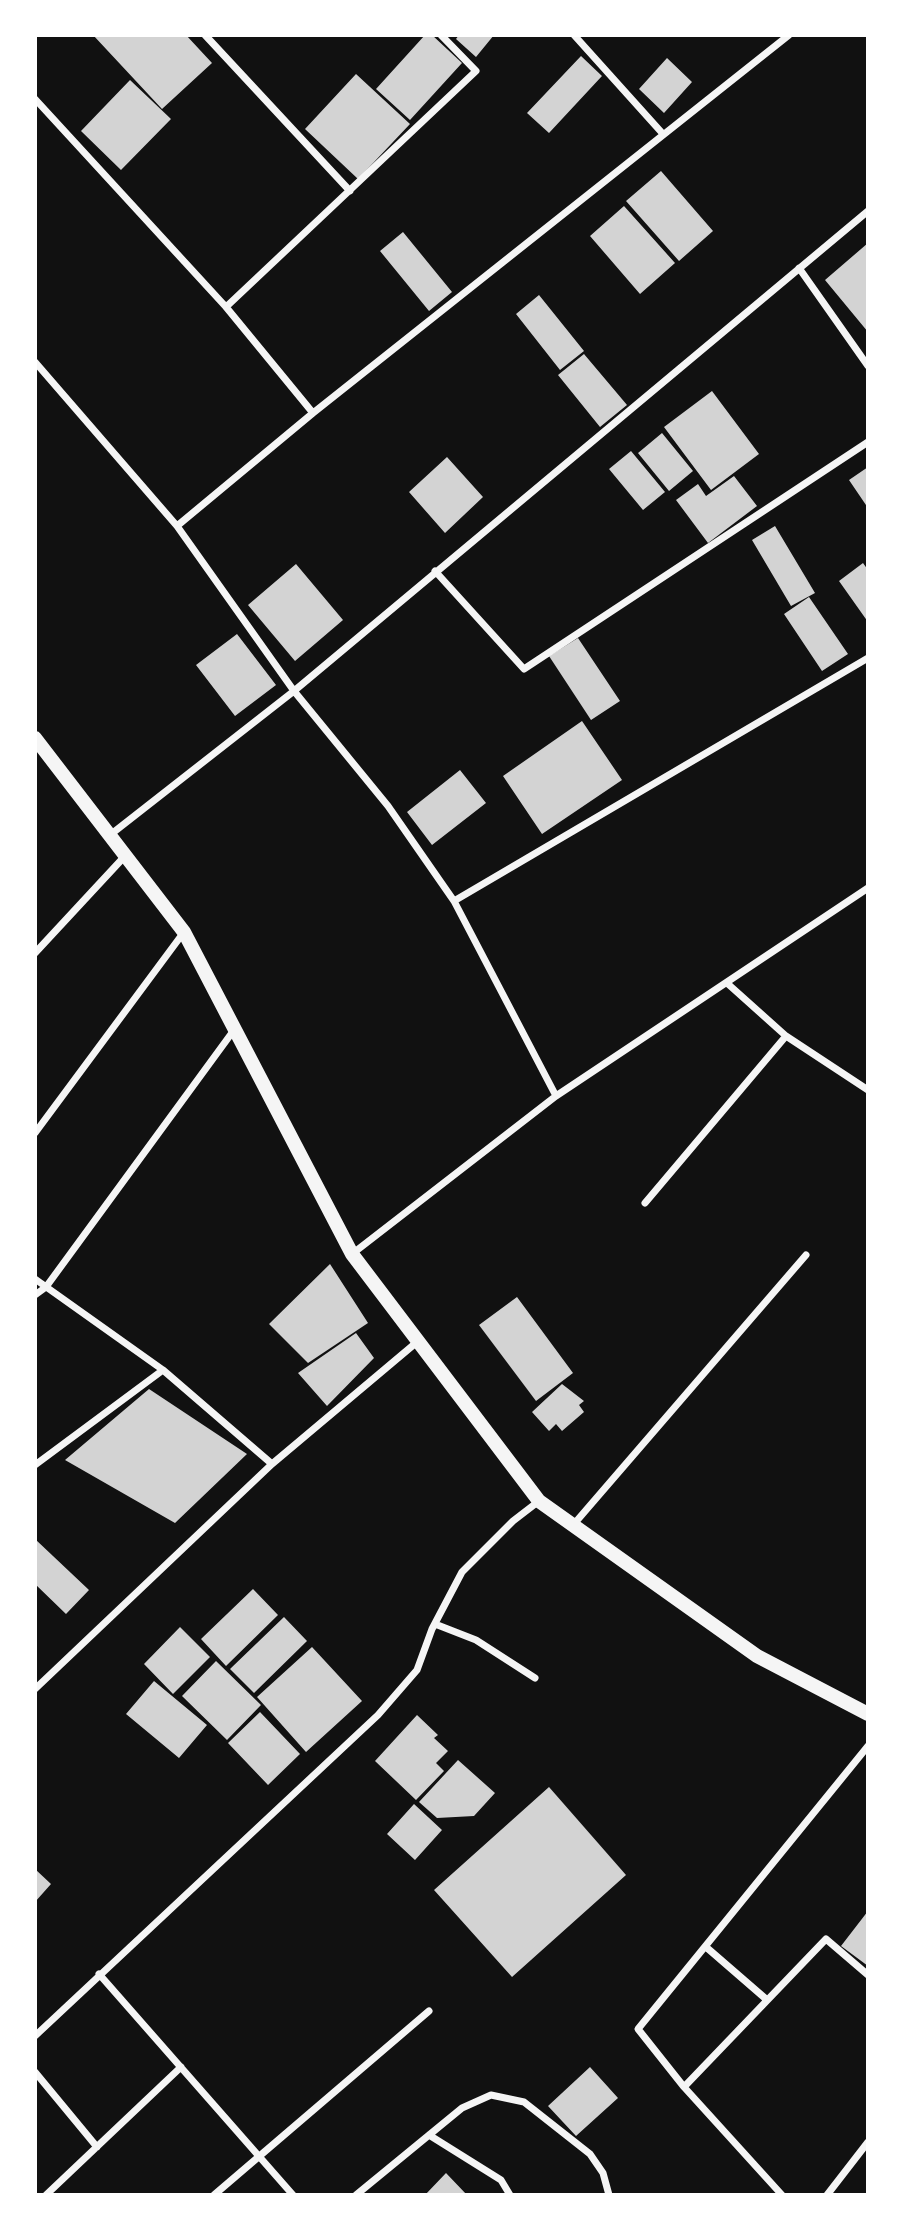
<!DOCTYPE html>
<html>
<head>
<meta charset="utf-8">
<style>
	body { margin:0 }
	#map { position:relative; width:903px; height:2230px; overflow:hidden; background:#111; font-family:Mulish,sans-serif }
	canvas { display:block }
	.frame { position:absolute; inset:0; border:37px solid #fff; pointer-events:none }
</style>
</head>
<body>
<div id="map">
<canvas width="903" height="2230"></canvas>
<div class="frame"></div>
</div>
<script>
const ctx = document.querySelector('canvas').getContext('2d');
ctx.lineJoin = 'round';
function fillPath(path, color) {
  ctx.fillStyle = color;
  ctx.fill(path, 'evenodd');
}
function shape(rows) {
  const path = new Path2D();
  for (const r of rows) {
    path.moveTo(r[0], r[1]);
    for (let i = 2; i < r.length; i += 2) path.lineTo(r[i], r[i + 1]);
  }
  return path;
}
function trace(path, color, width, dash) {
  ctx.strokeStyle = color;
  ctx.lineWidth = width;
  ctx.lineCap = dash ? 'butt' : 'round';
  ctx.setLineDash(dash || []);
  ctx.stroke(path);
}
const building = shape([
	[93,35,186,35,212,63,162,109],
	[425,35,432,35,462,63,410,120,376,89],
	[459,35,494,35,476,57,456,39],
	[581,56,602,76,549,133,527,113],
	[667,58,692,82,664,113,639,89],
	[356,74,410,124,358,179,305,129],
	[130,80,171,119,121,170,81,131],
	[661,171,713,231,679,261,626,201],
	[624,206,675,263,640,294,590,236],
	[403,232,452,292,429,311,380,251],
	[868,243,868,332,825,280],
	[539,295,584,351,560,370,516,314],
	[584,354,627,405,600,427,558,375],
	[712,391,759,454,711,490,664,427],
	[662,433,693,471,669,491,638,453],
	[631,451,665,492,643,510,609,469],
	[447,457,483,497,445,533,409,492],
	[868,467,868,508,849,480],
	[734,476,757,506,708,543,676,500,698,484,706,496],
	[775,526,815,593,791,606,752,540],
	[863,563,868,570,868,622,839,581],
	[296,564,343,620,295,661,248,605],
	[809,597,848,654,822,671,784,614],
	[237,634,276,685,235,716,196,665],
	[578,638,620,701,591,720,549,656],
	[582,721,622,780,542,834,503,776],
	[460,770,486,803,432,845,407,812],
	[330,1264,368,1323,308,1363,269,1324],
	[517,1297,573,1373,536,1401,479,1325],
	[356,1333,374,1358,327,1406,298,1373],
	[562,1384,584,1401,579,1405,584,1412,562,1431,556,1424,549,1431,532,1412],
	[149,1389,247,1454,175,1523,65,1460],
	[35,1539,89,1590,66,1614,35,1584],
	[253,1589,278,1615,226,1666,201,1639],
	[284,1617,307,1641,254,1693,230,1669],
	[180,1627,210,1657,173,1694,144,1664],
	[312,1647,362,1701,306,1752,257,1697],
	[216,1661,261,1705,227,1740,182,1696],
	[154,1681,207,1725,179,1758,126,1714],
	[260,1712,300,1754,268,1785,228,1743],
	[417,1715,438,1735,434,1738,448,1751,436,1763,444,1771,416,1800,375,1761],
	[458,1760,495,1793,474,1816,437,1818,419,1802],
	[549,1787,626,1875,512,1977,434,1890],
	[414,1804,442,1830,415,1860,387,1834],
	[35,1869,51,1884,35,1902],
	[868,1911,868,1966,841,1946],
	[590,2067,618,2098,576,2136,548,2106],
	[446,2173,467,2195,425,2195]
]);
const minor = shape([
	[205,35,350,191],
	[574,35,663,134],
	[35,99,226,307,313,413],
	[799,268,868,366],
	[226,307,476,71,441,35],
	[35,362,177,526,294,691,388,806,454,901,556,1096],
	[177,526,313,413,789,35],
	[435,571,524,669,868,442],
	[110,835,294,691,868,211],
	[454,901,868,658],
	[35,953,125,856],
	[728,984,786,1036,868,1090],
	[35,1133,184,932],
	[645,1203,786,1036],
	[352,1254,556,1096,868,888],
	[35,1279,163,1370,272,1464],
	[35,1295,46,1287,234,1030],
	[35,1465,163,1370],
	[574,1524,806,1255],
	[435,1624,476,1640,535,1678],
	[35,1689,272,1464,417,1342],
	[706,1947,766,1999],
	[99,1974,293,2195],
	[35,2036,378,1715,417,1670,432,1629,462,1572,513,1521,539,1501],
	[35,2072,97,2147],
	[684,2087,826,1939,868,1975],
	[429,2135,501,2180,510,2195],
	[46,2195,181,2067],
	[214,2195,429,2011],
	[356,2195,462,2108,491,2095,524,2102,590,2154,603,2173,609,2195],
	[782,2195,684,2087,638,2029,868,1746],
	[827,2195,868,2142]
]);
const secondary = shape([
	[35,738,184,932,352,1254,539,1501,757,1656,868,1714]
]);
fillPath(building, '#d3d3d3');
trace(minor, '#f5f5f5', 7);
trace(secondary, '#f5f5f5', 14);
</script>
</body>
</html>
